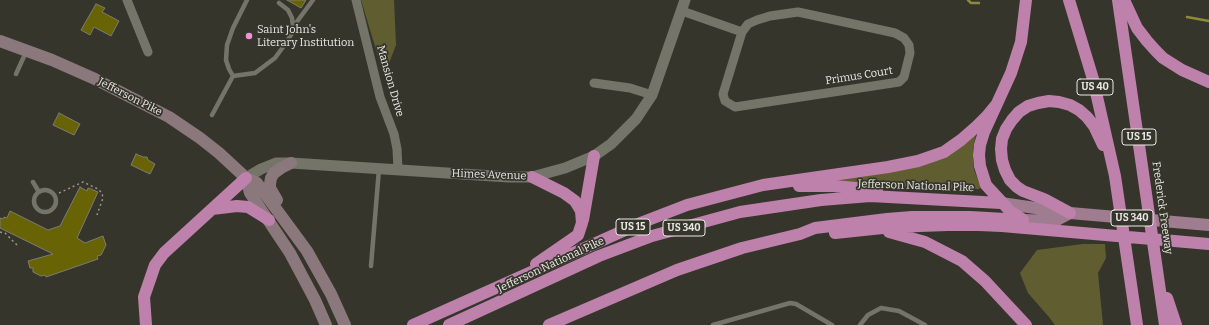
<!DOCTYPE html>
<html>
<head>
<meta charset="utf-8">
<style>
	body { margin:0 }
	canvas { display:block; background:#36352c }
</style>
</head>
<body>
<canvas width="1209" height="325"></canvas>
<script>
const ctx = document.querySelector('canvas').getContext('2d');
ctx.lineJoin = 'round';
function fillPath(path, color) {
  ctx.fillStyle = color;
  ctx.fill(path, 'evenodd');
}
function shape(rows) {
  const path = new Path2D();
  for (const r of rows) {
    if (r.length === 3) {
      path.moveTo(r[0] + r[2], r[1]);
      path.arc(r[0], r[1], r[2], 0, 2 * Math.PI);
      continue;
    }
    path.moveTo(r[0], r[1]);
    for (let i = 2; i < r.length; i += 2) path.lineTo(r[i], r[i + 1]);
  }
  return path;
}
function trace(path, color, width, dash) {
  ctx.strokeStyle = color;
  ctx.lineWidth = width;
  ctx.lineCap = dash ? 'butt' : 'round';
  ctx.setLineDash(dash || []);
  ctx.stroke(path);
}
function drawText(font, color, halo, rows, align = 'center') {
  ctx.font = font + ' Bitter,serif';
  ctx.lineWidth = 3.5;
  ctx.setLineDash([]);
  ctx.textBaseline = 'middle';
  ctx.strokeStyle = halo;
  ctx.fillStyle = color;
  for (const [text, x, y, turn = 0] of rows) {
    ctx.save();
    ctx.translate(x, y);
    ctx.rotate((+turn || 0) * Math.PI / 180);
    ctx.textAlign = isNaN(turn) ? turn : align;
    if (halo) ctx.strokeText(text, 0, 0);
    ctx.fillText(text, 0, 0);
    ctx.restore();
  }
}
const green = shape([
	[361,0,394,0,396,45,384,76],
	[976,134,973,149,973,160,974,170,981,187,979,189,926,189,817,180,903,169],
	[1083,244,1105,244,1106,258,1098,273,1103,325,1055,325,1049,317,1028,293,1020,273,1037,250]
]);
const stream = shape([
	[968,0,971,3,979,3],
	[1187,17,1209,21]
]);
const building = shape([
	[287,0,306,0,301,8,287,0],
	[96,4,105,8,102,12,119,21,111,36,94,27,90,35,81,30,96,4],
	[59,113,80,124,74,135,53,125,59,113],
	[136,154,143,157,147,157,148,160,155,164,150,174,131,165,136,154],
	[80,187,87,191,88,188,91,189,98,192,77,238,85,243,103,236,106,245,101,255,97,256,98,259,46,277,45,275,41,276,33,272,33,268,30,268,28,261,53,254,0,228,0,218,3,219,4,217,7,218,10,211,48,230,60,226,80,187]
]);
const path = shape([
	[59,193,83,182,98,189,102,193,103,198,97,215],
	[0,232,5,233,17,245]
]);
const service = shape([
	[247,0,233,28,227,45,226,60,229,69,233,76,255,73,275,58,286,43,292,33,293,27,292,18,288,10,279,3],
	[293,27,313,0],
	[16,74,26,52],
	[212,115,233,76],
	[33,182,39,192],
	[45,201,11],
	[371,266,379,169],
	[713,325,790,303,796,304,832,325],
	[860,325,868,315,881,308,899,311,925,325]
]);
const minor = shape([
	[127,0,148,52],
	[356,0,380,97,394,134,397,149,398,170],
	[682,11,742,32,748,24,757,20,770,16,798,12,895,33,904,38,909,45,910,53,904,77,899,82,735,107,725,101,723,94,742,32],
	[594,83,630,88,652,95]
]);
const tertiary = shape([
	[246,178,261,169,276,163,291,163,509,177,532,177,565,168,594,156,611,144,636,119,652,95,685,0]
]);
const secondary = shape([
	[0,41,52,60,95,79,169,117,200,138,219,153,246,178,257,183,307,251,331,294,345,325],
	[246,178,250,193,290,253,315,300,326,325],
	[277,200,270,188,270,184,271,178,274,173,281,168,291,163]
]);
const primary = shape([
	[1001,203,1070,213,1209,225],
	[1023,220,1055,221,1070,213]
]);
const motorway = shape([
	[1069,0,1093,79,1115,176,1137,325],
	[1118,0,1165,325],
	[1124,0,1137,28,1147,41,1156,51,1163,58,1182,70,1209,82],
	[532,177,564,193,575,201,581,211,582,223,578,235,568,242,536,264],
	[799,186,834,186,877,190],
	[212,209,237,206,248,207,269,220],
	[1070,213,1044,199,1023,191,1017,187,1010,180,1005,170,1002,160,1001,149,1002,139,1006,129,1012,120,1019,112,1028,106,1038,103,1049,101,1059,102,1070,105,1079,110,1087,117,1094,126,1103,145],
	[1022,219,1010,211,986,185,980,166,979,155,980,145,984,132,1011,73,1021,42,1026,0],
	[583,220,594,156],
	[889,232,925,242,962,261,985,281,1026,325],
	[835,233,892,227,947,225,979,225,1002,226,1209,244],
	[1167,298,1176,325],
	[146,325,144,297,155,265,164,253,246,178],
	[413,325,643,222,687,205,763,185,888,167,918,161,944,152,961,140,977,126,987,116,996,105],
	[449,325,599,256,652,236,740,212,821,200,870,196,1001,203],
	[549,325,677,270,742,248,800,234,815,228,887,219,912,217,970,217,1023,220]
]);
const markers = [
	[249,36,4,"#f391d6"]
];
const shields = [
	[1095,87,36],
	[1139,137,34],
	[1132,218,42],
	[633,227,34],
	[684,228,42]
];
const shieldNames = [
	["US 40",1095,87],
	["US 15",1139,137],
	["US 340",1132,218],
	["US 15",633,227],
	["US 340",684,228]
];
const poiNames = [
	["Saint John's",257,30],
	["Literary Institution",257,43]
];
const streetNames = [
	["Primus Court",859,76,-9],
	["Mansion Drive",390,81,74],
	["Jefferson Pike",130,97,27],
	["Himes Avenue",489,175,2],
	["Jefferson National Pike",916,186,2],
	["Frederick Freeway",1162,208,82],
	["Jefferson National Pike",551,265,-25]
];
fillPath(green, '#605e31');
trace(stream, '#8d8a39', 2.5);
fillPath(building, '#686405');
trace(building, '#7c7c71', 1);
trace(path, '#989790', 1.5, [2, 3]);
trace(service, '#747469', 4.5);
trace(minor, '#747469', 9);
trace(tertiary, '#747469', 11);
trace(secondary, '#8a787d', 12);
trace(primary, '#a07c91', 12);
trace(motorway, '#be81ab', 12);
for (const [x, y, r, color] of markers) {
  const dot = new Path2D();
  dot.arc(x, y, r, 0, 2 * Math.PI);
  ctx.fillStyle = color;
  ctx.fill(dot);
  trace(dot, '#36352c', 1.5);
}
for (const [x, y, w] of shields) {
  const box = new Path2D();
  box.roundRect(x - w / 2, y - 8, w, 16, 3);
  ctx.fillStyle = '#36352c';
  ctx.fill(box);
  trace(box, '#e9e9e3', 1);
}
drawText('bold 10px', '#e9e9e3', null, shieldNames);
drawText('11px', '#e9e9e3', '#36352c', poiNames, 'left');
drawText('11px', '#e9e9e3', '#36352c', streetNames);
</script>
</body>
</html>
